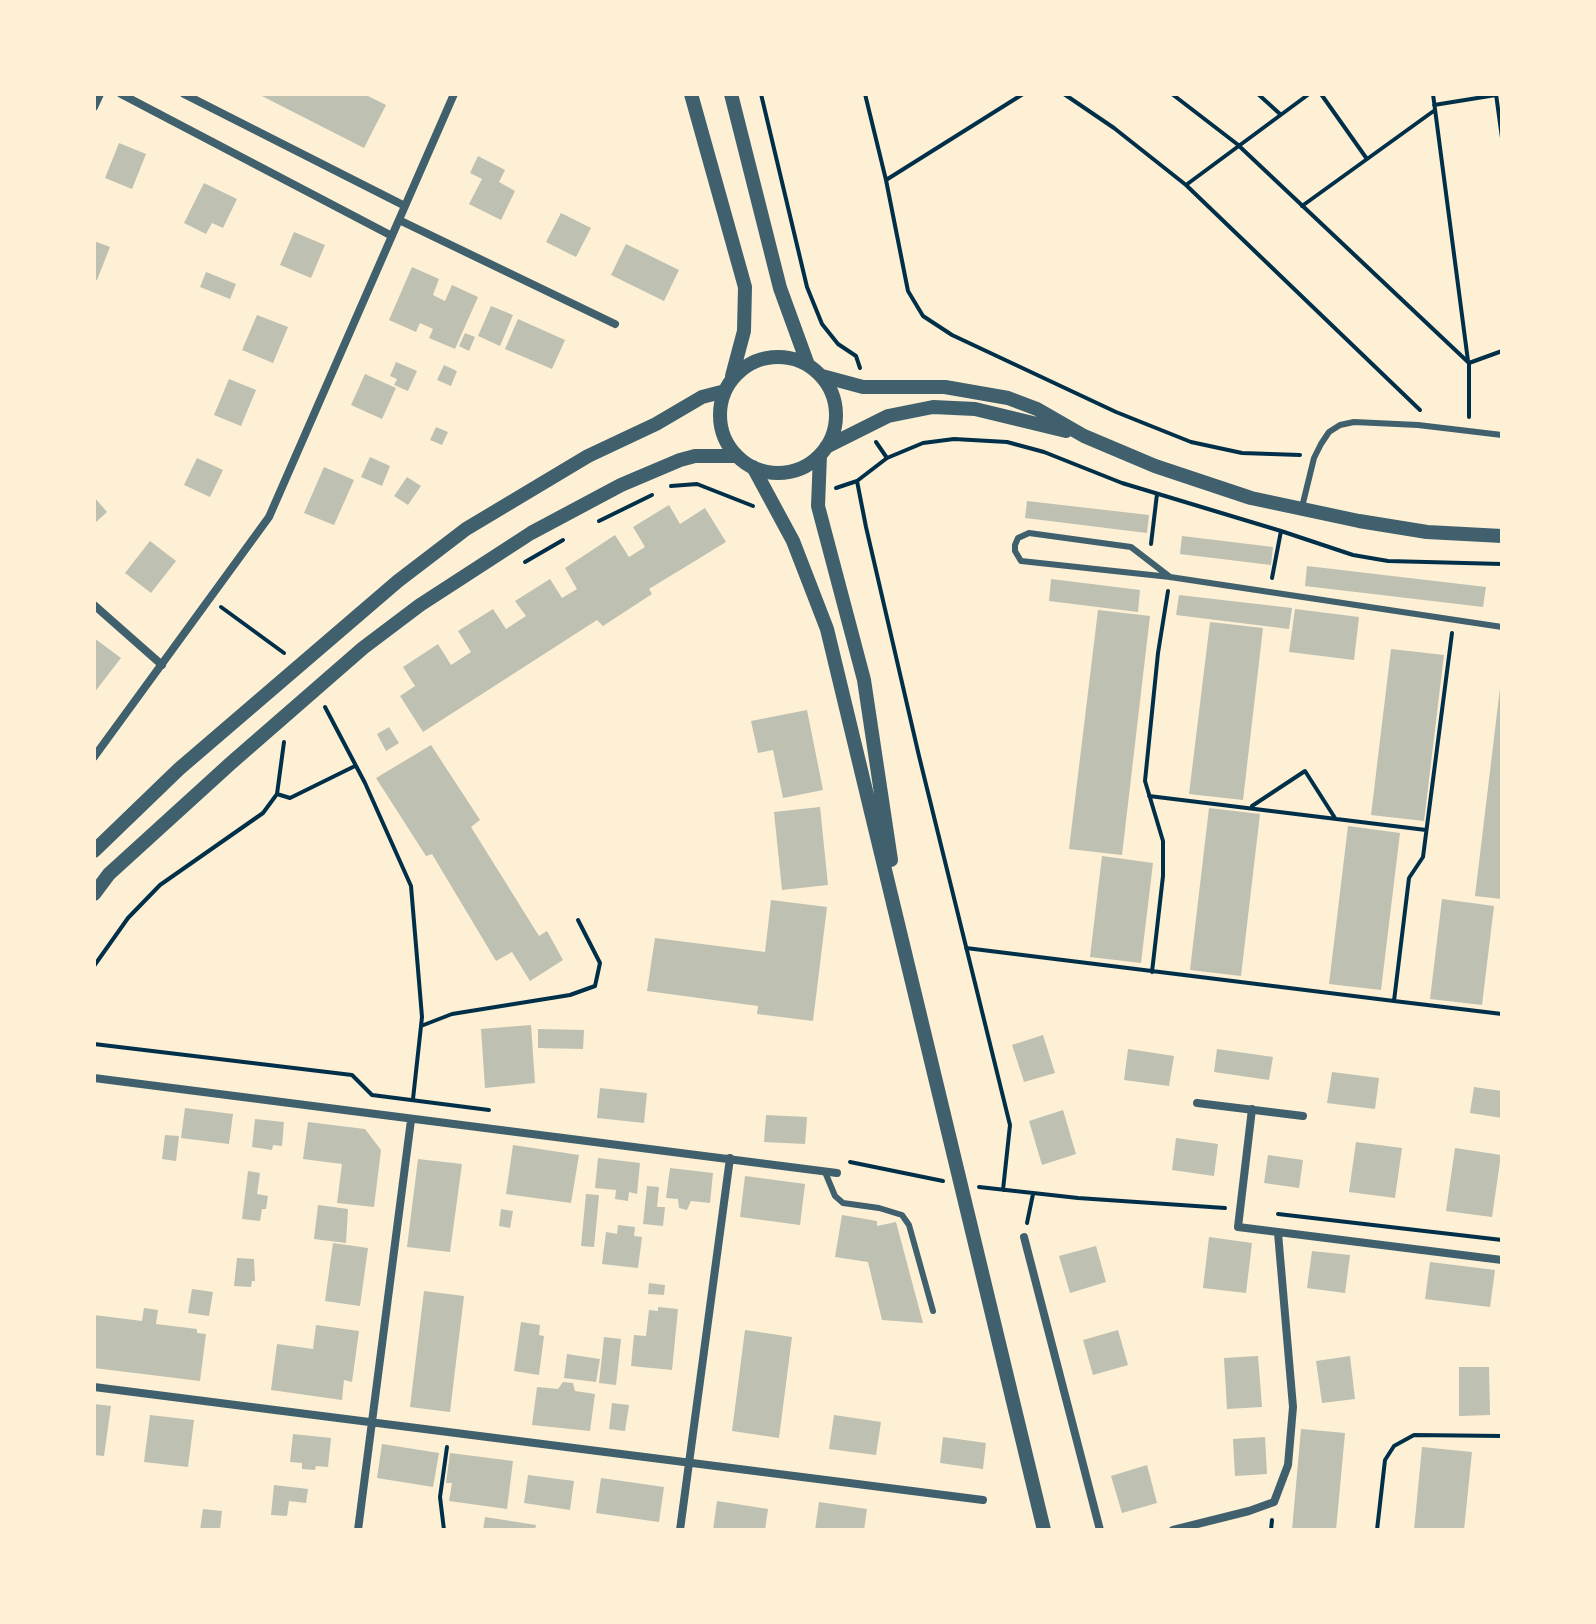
<!DOCTYPE html>
<html>
<head>
<meta charset="utf-8">
<style>
	body { margin:0 }
	#map { position:relative; width:1596px; height:1624px; overflow:hidden; background:#fdf0d5; font-family:"Public Sans",sans-serif }
	canvas { display:block }
	.frame { position:absolute; inset:0; border:96px solid #fdf0d5; pointer-events:none }
</style>
</head>
<body>
<div id="map">
<canvas width="1596" height="1624"></canvas>
<div class="frame"></div>
</div>
<script>
const ctx = document.querySelector('canvas').getContext('2d');
ctx.lineJoin = 'round';
function fillPath(path, color) {
  ctx.fillStyle = color;
  ctx.fill(path, 'evenodd');
}
function shape(rows) {
  const path = new Path2D();
  for (const r of rows) {
    if (r.length === 3) {
      path.moveTo(r[0] + r[2], r[1]);
      path.arc(r[0], r[1], r[2], 0, 2 * Math.PI);
      continue;
    }
    path.moveTo(r[0], r[1]);
    for (let i = 2; i < r.length; i += 2) path.lineTo(r[i], r[i + 1]);
  }
  return path;
}
function trace(path, color, width, dash) {
  ctx.strokeStyle = color;
  ctx.lineWidth = width;
  ctx.lineCap = dash ? 'butt' : 'round';
  ctx.setLineDash(dash || []);
  ctx.stroke(path);
}
const building = shape([
	[258,94,364,94,386,105,364,148],
	[119,143,146,154,132,189,105,178],
	[478,156,505,170,499,182,515,191,501,220,469,204,482,179,470,173],
	[204,183,237,199,223,228,212,223,206,234,184,223],
	[561,213,591,228,576,257,546,242],
	[294,232,325,245,311,278,280,265],
	[94,241,110,247,97,280,94,279],
	[626,244,679,270,664,301,611,275],
	[412,267,439,279,433,295,445,301,452,285,478,297,455,349,429,338,433,329,420,323,416,332,389,320],
	[206,272,236,284,230,299,200,287],
	[491,306,513,315,500,346,478,336],
	[257,315,288,327,273,363,242,350],
	[518,319,565,340,552,369,505,349],
	[465,333,475,337,469,351,459,346],
	[396,362,417,371,408,391,394,385,397,379,390,376],
	[444,365,457,371,451,386,437,380],
	[365,374,396,388,382,419,351,405],
	[229,379,256,390,241,426,214,415],
	[436,427,448,432,442,445,430,440],
	[370,457,390,466,382,486,361,477],
	[197,458,223,470,210,497,184,485],
	[324,467,354,480,334,525,304,513],
	[407,477,421,486,408,505,394,496],
	[94,497,107,512,94,524],
	[1027,501,1149,515,1147,533,1025,518],
	[669,505,680,524,705,508,726,542,649,589,652,594,603,626,597,620,423,732,400,696,415,686,403,667,438,644,451,665,471,652,458,631,493,609,506,629,526,616,515,601,550,579,562,598,577,589,565,568,615,535,629,557,645,547,633,527],
	[1182,536,1273,547,1271,565,1180,554],
	[150,541,176,561,151,593,125,573],
	[1307,566,1486,587,1483,607,1305,586],
	[1051,579,1140,590,1138,612,1049,601],
	[1179,595,1292,608,1289,629,1176,615],
	[1295,609,1359,617,1354,660,1289,652],
	[1098,610,1150,616,1122,855,1069,849],
	[1210,622,1263,628,1243,800,1189,794],
	[94,638,121,658,94,693],
	[1391,649,1444,655,1424,821,1371,815],
	[1500,688,1502,688,1502,899,1475,896],
	[807,710,823,790,783,798,773,750,758,753,751,721],
	[389,727,399,743,386,751,377,734],
	[431,745,480,820,471,827,539,936,547,931,563,960,530,981,512,952,496,961,432,854,426,856,376,778],
	[820,807,828,885,782,890,774,812],
	[1209,808,1260,814,1241,976,1190,970],
	[1348,826,1400,833,1381,990,1329,984],
	[1102,856,1153,863,1141,963,1090,957],
	[1442,899,1494,906,1482,1005,1430,999],
	[771,900,827,907,813,1021,757,1014,758,1006,647,991,655,938,765,952],
	[531,1025,535,1083,485,1088,481,1029],
	[538,1029,584,1030,583,1049,538,1048],
	[1043,1035,1055,1073,1024,1082,1012,1045],
	[1128,1049,1174,1056,1169,1086,1124,1080],
	[1217,1049,1273,1057,1269,1080,1214,1072],
	[1332,1072,1379,1078,1375,1109,1327,1103],
	[1474,1087,1502,1091,1502,1118,1470,1113],
	[600,1088,647,1093,644,1123,597,1118],
	[185,1108,233,1114,229,1144,181,1138],
	[1063,1110,1076,1154,1042,1165,1029,1121],
	[766,1115,807,1117,805,1144,764,1142],
	[255,1119,284,1122,282,1146,273,1145,272,1150,252,1147],
	[308,1122,365,1129,381,1150,374,1207,337,1203,342,1164,303,1159],
	[165,1135,179,1136,176,1161,162,1159],
	[1176,1138,1218,1144,1214,1176,1172,1170],
	[1356,1142,1402,1148,1395,1198,1349,1192],
	[513,1145,579,1155,571,1203,506,1194],
	[1455,1148,1501,1155,1492,1217,1446,1211],
	[1268,1155,1303,1160,1299,1188,1264,1183],
	[598,1158,640,1163,637,1194,629,1192,628,1201,615,1199,616,1190,595,1188],
	[418,1159,462,1164,450,1252,407,1247],
	[670,1168,713,1173,710,1203,691,1201,687,1210,679,1208,678,1199,666,1198],
	[248,1171,260,1173,257,1194,268,1196,266,1209,262,1209,260,1221,242,1219],
	[745,1176,805,1184,800,1225,740,1217],
	[647,1186,659,1187,657,1207,665,1207,663,1226,643,1224],
	[586,1194,599,1195,594,1247,581,1246],
	[318,1205,348,1209,346,1243,314,1239],
	[501,1209,513,1211,510,1228,499,1226],
	[842,1215,877,1221,877,1226,896,1222,923,1323,882,1320,868,1262,835,1257],
	[618,1225,635,1227,634,1236,642,1237,638,1268,602,1264,606,1232,617,1234],
	[1209,1237,1252,1243,1246,1293,1203,1288],
	[333,1243,368,1248,360,1306,325,1301],
	[1096,1246,1106,1282,1070,1293,1059,1256],
	[1312,1251,1350,1255,1345,1293,1307,1288],
	[237,1258,254,1259,255,1281,252,1281,251,1287,234,1286],
	[1430,1262,1495,1270,1490,1307,1425,1299],
	[649,1283,665,1285,664,1295,648,1294],
	[192,1289,213,1292,209,1316,188,1313],
	[424,1291,464,1296,450,1412,410,1407],
	[658,1307,678,1309,672,1370,631,1366,634,1335,646,1336,649,1310,658,1311],
	[144,1308,158,1310,156,1324,197,1329,197,1333,206,1334,200,1381,94,1368,94,1315,142,1321],
	[521,1322,540,1325,539,1335,544,1336,539,1375,514,1371],
	[316,1325,359,1331,352,1382,344,1380,342,1400,271,1390,277,1344,313,1349],
	[745,1330,792,1337,779,1438,732,1431],
	[1118,1330,1128,1365,1093,1375,1083,1340],
	[604,1337,621,1339,616,1385,599,1383],
	[567,1354,600,1359,596,1382,564,1378],
	[1258,1356,1262,1407,1227,1409,1224,1358],
	[1350,1356,1355,1399,1322,1403,1316,1361],
	[1459,1367,1489,1367,1490,1415,1459,1416],
	[563,1382,573,1383,575,1391,595,1394,590,1431,532,1425,537,1387,558,1389],
	[612,1403,629,1405,625,1431,609,1429],
	[94,1404,111,1406,104,1456,94,1455],
	[150,1415,194,1420,188,1467,144,1462],
	[834,1415,881,1422,876,1455,829,1449],
	[1301,1429,1345,1433,1336,1530,1292,1530],
	[293,1434,331,1438,328,1467,316,1466,315,1470,302,1469,302,1463,290,1462],
	[943,1437,986,1443,983,1469,940,1463],
	[1265,1437,1267,1474,1235,1476,1233,1439],
	[382,1444,439,1453,433,1487,377,1478],
	[1422,1447,1472,1452,1464,1530,1414,1530],
	[450,1453,513,1461,507,1509,449,1501,452,1483,446,1483],
	[1147,1465,1157,1503,1122,1513,1111,1476],
	[528,1475,574,1481,570,1510,524,1503],
	[601,1478,664,1487,659,1522,596,1513],
	[274,1485,308,1489,306,1503,289,1501,287,1516,271,1515],
	[717,1501,768,1509,765,1530,713,1530],
	[819,1502,867,1509,864,1530,815,1530],
	[203,1509,222,1511,220,1530,200,1530],
	[485,1517,536,1525,535,1530,483,1530]
]);
const path = shape([
	[761,94,807,287,822,324,838,344,856,356,860,368],
	[865,94,886,180,908,291,923,316,952,335,1116,412,1191,442,1242,453,1300,455],
	[1064,94,1114,128,1186,185,1420,410],
	[1172,94,1237,144,1469,363],
	[1258,94,1280,114],
	[1321,94,1367,159],
	[1433,94,1468,361],
	[1496,94,1502,138],
	[1434,105,1496,95],
	[886,180,1023,94],
	[1186,185,1309,94],
	[1302,206,1435,110],
	[1469,417,1469,363,1502,351],
	[876,442,887,458],
	[857,481,866,527,919,756,1010,1125,1003,1190],
	[671,486,697,484,753,506],
	[836,488,857,481,887,458,923,443,954,439,1007,442,1044,452,1122,483,1281,531,1353,555,1388,561,1502,564],
	[599,521,652,495],
	[1151,544,1157,494],
	[525,562,563,540],
	[1272,578,1281,531],
	[221,607,284,653],
	[325,707,365,783,411,886,422,1017,413,1099],
	[277,794,290,798,355,766],
	[1149,796,1426,830],
	[1252,806,1305,771,1335,818],
	[966,948,1394,1001,1409,878,1423,857,1452,633],
	[94,966,128,918,160,885,263,813,277,794,284,742],
	[1152,972,1163,876,1163,841,1145,781,1158,653,1168,591],
	[1394,1001,1502,1014],
	[421,1026,452,1014,570,995,595,986,600,963,578,920],
	[94,1044,352,1075,372,1095,489,1110],
	[850,1162,943,1181],
	[979,1187,1078,1198,1225,1208],
	[1278,1214,1502,1240],
	[1027,1223,1033,1194],
	[444,1530,440,1497,447,1447],
	[1271,1530,1272,1520],
	[1377,1530,1385,1460,1394,1446,1414,1435,1502,1436]
]);
const service = shape([
	[1302,507,1314,458,1321,444,1329,432,1340,425,1354,422,1418,425,1502,435],
	[1170,577,1131,547,1029,533,1018,538,1015,545,1015,551,1021,561,1170,577,1502,627],
	[825,1172,835,1196,843,1203,879,1208,902,1215,909,1225,933,1311]
]);
const minor = shape([
	[121,94,392,236],
	[184,94,405,206],
	[94,107,100,94],
	[399,220,615,324],
	[94,605,162,665],
	[94,757,269,517,454,94],
	[94,1078,837,1173],
	[1197,1103,1303,1116],
	[1252,1109,1238,1227,1502,1260],
	[1024,1237,1100,1530],
	[94,1387,983,1500],
	[358,1530,411,1120],
	[680,1530,730,1158],
	[1173,1530,1249,1511,1274,1502,1288,1465,1293,1407,1278,1233]
]);
const tertiary = shape([
	[691,94,745,287,744,331,732,376],
	[731,94,780,288,808,365],
	[778,415,58],
	[822,376,863,387,945,387,1008,398,1037,409,1084,436,1155,466,1251,498,1359,521,1427,532,1502,536],
	[826,447,888,416,933,407,975,409,1066,431],
	[820,455,818,506,864,680,891,860],
	[753,467,793,541,827,629,1044,1530],
	[94,851,179,769,398,581,466,529,588,456,656,424,702,397,725,391],
	[94,894,109,874,231,763,363,648,420,605,531,533,621,485,680,460,695,456,737,456]
]);
fillPath(building, '#bec0b2');
trace(path, '#003049', 4);
trace(service, '#3f606c', 6);
trace(minor, '#3f606c', 8);
trace(tertiary, '#3f606c', 14);
</script>
</body>
</html>
